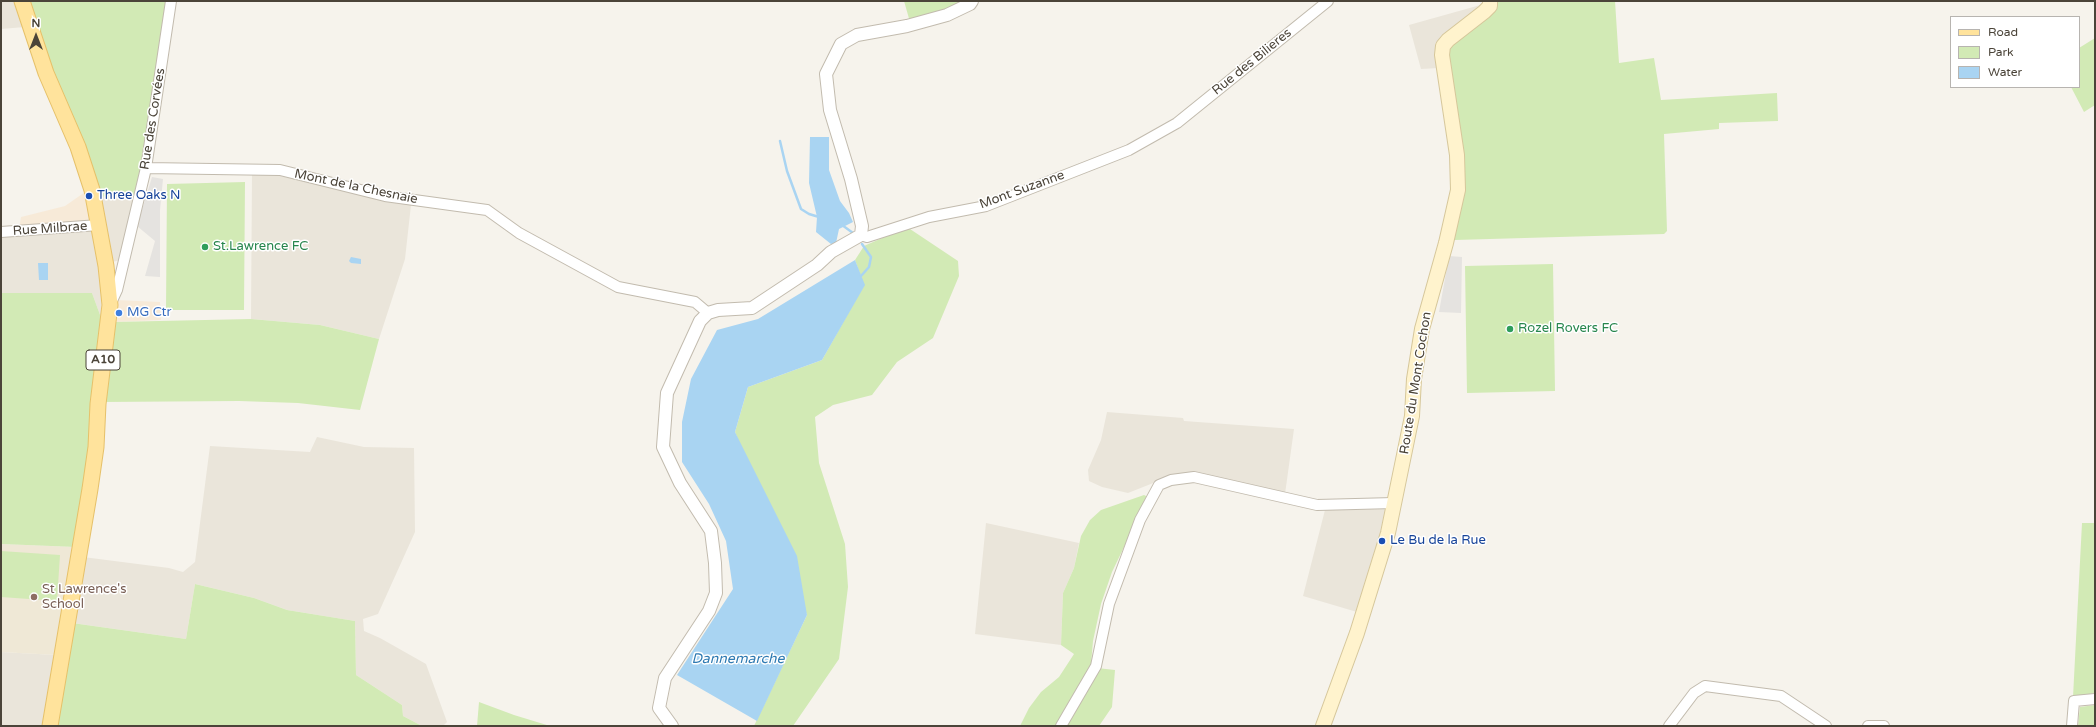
<!DOCTYPE html>
<html>
<head>
<meta charset="utf-8">
<style>
	body { margin:0 }
	#map { position:relative; width:2096px; height:727px; overflow:hidden; background:#f6f3ec; font-family:"Varela Round",sans-serif }
	canvas { display:block }
	.frame { position:absolute; inset:0; border:2px solid #4b4439; pointer-events:none }
	.legend { position:absolute; left:1950px; top:16px; width:130px; height:72px; box-sizing:border-box; background:#fff; border:1px solid #b7b4b0; margin:0; padding:5px 7px; list-style:none; font-size:12px; color:#4b4439 }
	.legend li { display:flex; align-items:center; gap:8px; height:20px }
	.legend b { width:20px; border:1px solid #b7b4b0 }
	.north { position:absolute; left:16px; top:16px; width:40px; height:40px; -webkit-text-stroke:3px #fff; paint-order:stroke; rotate:0deg; font-size:11px; font-weight:700; line-height:16px; text-align:center; color:#4b4439 }
	.north::after { content:''; display:block; margin:auto; width:14px; height:18px; background:#4b4439; clip-path:polygon(50% 0,100% 100%,50% 72%,0 100%) }
</style>
</head>
<body>
<div id="map">
<canvas width="2096" height="727"></canvas>
<div class="frame"></div>
<ul class="legend">
<li><b style="height:5px;background:#ffe39c"></b>Road</li>
<li><b style="height:11px;background:#d2eab5"></b>Park</li>
<li><b style="height:11px;background:#a9d4f2"></b>Water</li>
</ul>
<div class="north">N</div>
</div>
<script>
const ctx = document.querySelector('canvas').getContext('2d');
ctx.lineJoin = 'round';
function fillPath(path, color) {
  ctx.fillStyle = color;
  ctx.fill(path, 'evenodd');
}
function shape(rows) {
  const path = new Path2D();
  for (const r of rows) {
    path.moveTo(r[0], r[1]);
    for (let i = 2; i < r.length; i += 2) path.lineTo(r[i], r[i + 1]);
  }
  return path;
}
function trace(path, color, width, dash) {
  ctx.strokeStyle = color;
  ctx.lineWidth = width;
  ctx.lineCap = dash ? 'butt' : 'round';
  ctx.setLineDash(dash || []);
  ctx.stroke(path);
}
function drawText(font, color, halo, rows, align = 'center') {
  ctx.font = font + ' "Varela Round",sans-serif';
  ctx.lineWidth = 3;
  ctx.setLineDash([]);
  ctx.textBaseline = 'middle';
  ctx.strokeStyle = halo;
  ctx.fillStyle = color;
  for (const [text, x, y, turn = 0] of rows) {
    ctx.save();
    ctx.translate(x, y);
    ctx.rotate((+turn || 0) * Math.PI / 180);
    ctx.textAlign = isNaN(turn) ? turn : align;
    if (halo) ctx.strokeText(text, 0, 0);
    ctx.fillText(text, 0, 0);
    ctx.restore();
  }
}
const residential = shape([
	[1,1,18,1,25,27,1,29],
	[1484,4,1479,11,1435,43,1439,68,1421,69,1409,25],
	[252,173,271,174,411,205,405,259,379,339,320,325,251,319],
	[136,195,121,260,112,262,97,197],
	[89,229,96,236,103,268,103,323,92,293,1,293,1,234],
	[1107,412,1183,418,1184,421,1294,429,1285,494,1171,476,1128,493,1102,487,1089,481,1088,470,1101,440],
	[317,437,364,447,414,448,415,532,378,614,363,619,364,631,380,638,426,664,447,722,443,726,422,726,403,716,402,705,356,675,355,621,287,610,254,598,195,584,186,639,72,623,83,557,169,568,183,572,195,562,210,446,310,452],
	[1386,509,1387,513,1357,612,1303,596,1325,510],
	[986,523,1079,543,1074,568,1063,593,1061,645,975,634],
	[1,652,57,655,45,726,1,726]
]);
const commercial = shape([
	[88,190,94,222,19,229,21,217,65,206],
	[116,300,160,302,161,320,113,322]
]);
const education = shape([
	[1,544,76,547,57,655,1,652]
]);
const green = shape([
	[29,1,167,1,136,195,97,197],
	[904,1,968,1,910,22],
	[1494,1,1615,1,1619,63,1654,58,1661,100,1777,93,1778,121,1719,123,1719,129,1664,134,1667,231,1664,234,1455,240,1451,237,1461,188,1447,56,1449,46],
	[2095,38,2095,105,2084,112,2071,87,2079,87,2079,48],
	[245,182,244,310,166,310,167,184],
	[907,227,958,261,959,276,933,338,897,362,872,395,833,405,815,417,819,463,845,544,848,587,839,659,793,726,754,726,807,615,735,432,748,387,822,360,864,285,855,260,864,246],
	[1553,264,1555,391,1467,393,1465,266],
	[1,293,92,293,103,323,87,478,76,547,1,544],
	[251,319,320,325,379,339,360,410,298,403,239,401,102,402,113,322],
	[1144,495,1148,497,1112,572,1101,604,1093,641,1091,664,1056,726,1020,726,1029,708,1041,692,1059,677,1074,654,1061,645,1063,593,1074,568,1081,536,1090,520,1101,510],
	[2082,523,2095,523,2095,693,2073,697],
	[1,551,60,555,57,601,1,597],
	[195,584,254,598,287,610,355,621,356,675,402,705,403,716,422,726,57,726,72,623,186,639],
	[1097,668,1115,670,1112,707,1099,726,1065,726],
	[479,702,514,715,550,726,477,726],
	[2095,705,2095,726,2078,726,2080,707]
]);
const parking = shape([
	[152,177,163,179,160,210,160,277,145,276,155,241,137,226],
	[1449,256,1462,257,1461,313,1439,312]
]);
const water = shape([
	[810,137,829,137,829,170,840,201,849,213,853,222,839,229,836,243,831,244,816,232,817,217,809,183],
	[351,257,361,259,361,264,351,263,349,261],
	[855,260,865,285,822,360,748,387,735,432,797,556,807,615,757,721,677,675,733,589,726,541,709,504,682,462,682,422,691,379,717,330,758,319],
	[38,263,48,263,48,280,39,280]
]);
const stream = shape([
	[780,141,787,171,801,209,809,214,819,217],
	[842,225,853,233],
	[861,276,869,267,871,257,862,244]
]);
const minor = shape([
	[146,168,280,170,385,196,487,210,519,233,618,287,695,302,708,313],
	[1,232,99,225],
	[861,235,867,237,929,217,986,206,1129,150,1177,123,1328,1],
	[111,303,117,290,146,168,171,1],
	[1061,726,1096,666,1109,604,1140,520,1159,485,1171,480,1194,477,1317,505,1394,503],
	[1669,726,1694,693,1705,686,1781,696,1826,726],
	[1868,726,1884,726],
	[2072,726,2074,701,2095,699]
]);
const tertiary = shape([
	[672,726,659,708,665,678,709,611,716,593,715,563,711,531,680,483,663,447,667,393,700,321,708,313,718,310,752,308,817,265,831,252,861,235,862,226,851,179,830,110,826,74,841,44,857,35,907,26,947,15,970,4,972,1]
]);
const secondary = shape([
	[1323,726,1357,633,1388,533,1412,416,1414,379,1422,329,1446,243,1458,190,1457,155,1442,55,1443,46,1448,40,1484,12,1490,6,1490,1]
]);
const primary = shape([
	[22,1,46,73,78,147,92,190,106,266,110,305,98,404,96,447,90,489,50,726]
]);
const markers = [
	[89,196,4,"#1a4fb4"],
	[205,247,4,"#2e9e5b"],
	[119,313,4,"#3f7fe0"],
	[1510,329,4,"#2e9e5b"],
	[1382,541,4,"#1a4fb4"],
	[34,597,4,"#8d6e63"]
];
const shields = [
	[103,360,34]
];
const shieldNames = [
	["A10",103,360]
];
const streetNames = [
	["Rue des Bilieres",1252,62,-39],
	["Rue des Corvées",153,119,-81],
	["Mont de la Chesnaie",356,187,12],
	["Mont Suzanne",1022,190,-20],
	["Rue Milbrae",50,229,-4],
	["Route du Mont Cochon",1416,383,-81]
];
const transitNames = [
	["Three Oaks N",97,196],
	["Le Bu de la Rue",1390,541]
];
const leisureNames = [
	["St.Lawrence FC",213,247],
	["Rozel Rovers FC",1518,329]
];
const shopNames = [
	["MG Ctr",127,313]
];
const educationNames = [
	["St Lawrence's",42,590],
	["School",42,605]
];
const waterNames = [
	["Dannemarche",738,659]
];
fillPath(residential, '#eae5da');
fillPath(commercial, '#f7ead8');
fillPath(education, '#efe8d6');
fillPath(green, '#d2eab5');
fillPath(parking, '#e5e3e0');
fillPath(water, '#a9d4f2');
trace(stream, '#a9d4f2', 2.5);
trace(minor, '#c2bbae', 12);
trace(tertiary, '#c2bbae', 14);
trace(secondary, '#d6c79b', 16);
trace(primary, '#e6c16a', 17);
trace(minor, '#fff', 10);
trace(tertiary, '#fff', 12);
trace(secondary, '#fff3cd', 14);
trace(primary, '#ffe39c', 15);
for (const [x, y, r, color] of markers) {
  const dot = new Path2D();
  dot.arc(x, y, r, 0, 2 * Math.PI);
  ctx.fillStyle = color;
  ctx.fill(dot);
  trace(dot, '#fff', 1.5);
}
for (const [x, y, w] of shields) {
  const box = new Path2D();
  box.roundRect(x - w / 2, y - 10, w, 20, 3);
  ctx.fillStyle = '#fff';
  ctx.fill(box);
  trace(box, '#4b4439', 1);
}
drawText('bold 12px', '#4b4439', null, shieldNames);
drawText('13px', '#4b4439', '#fff', streetNames);
drawText('13px', '#164399', '#fff', transitNames, 'left');
drawText('13px', '#27864d', '#fff', leisureNames, 'left');
drawText('13px', '#366cbe', '#fff', shopNames, 'left');
drawText('13px', '#785e54', '#fff', educationNames, 'left');
drawText('italic 14px', '#2e7ab2', '#fff', waterNames);
</script>
</body>
</html>
